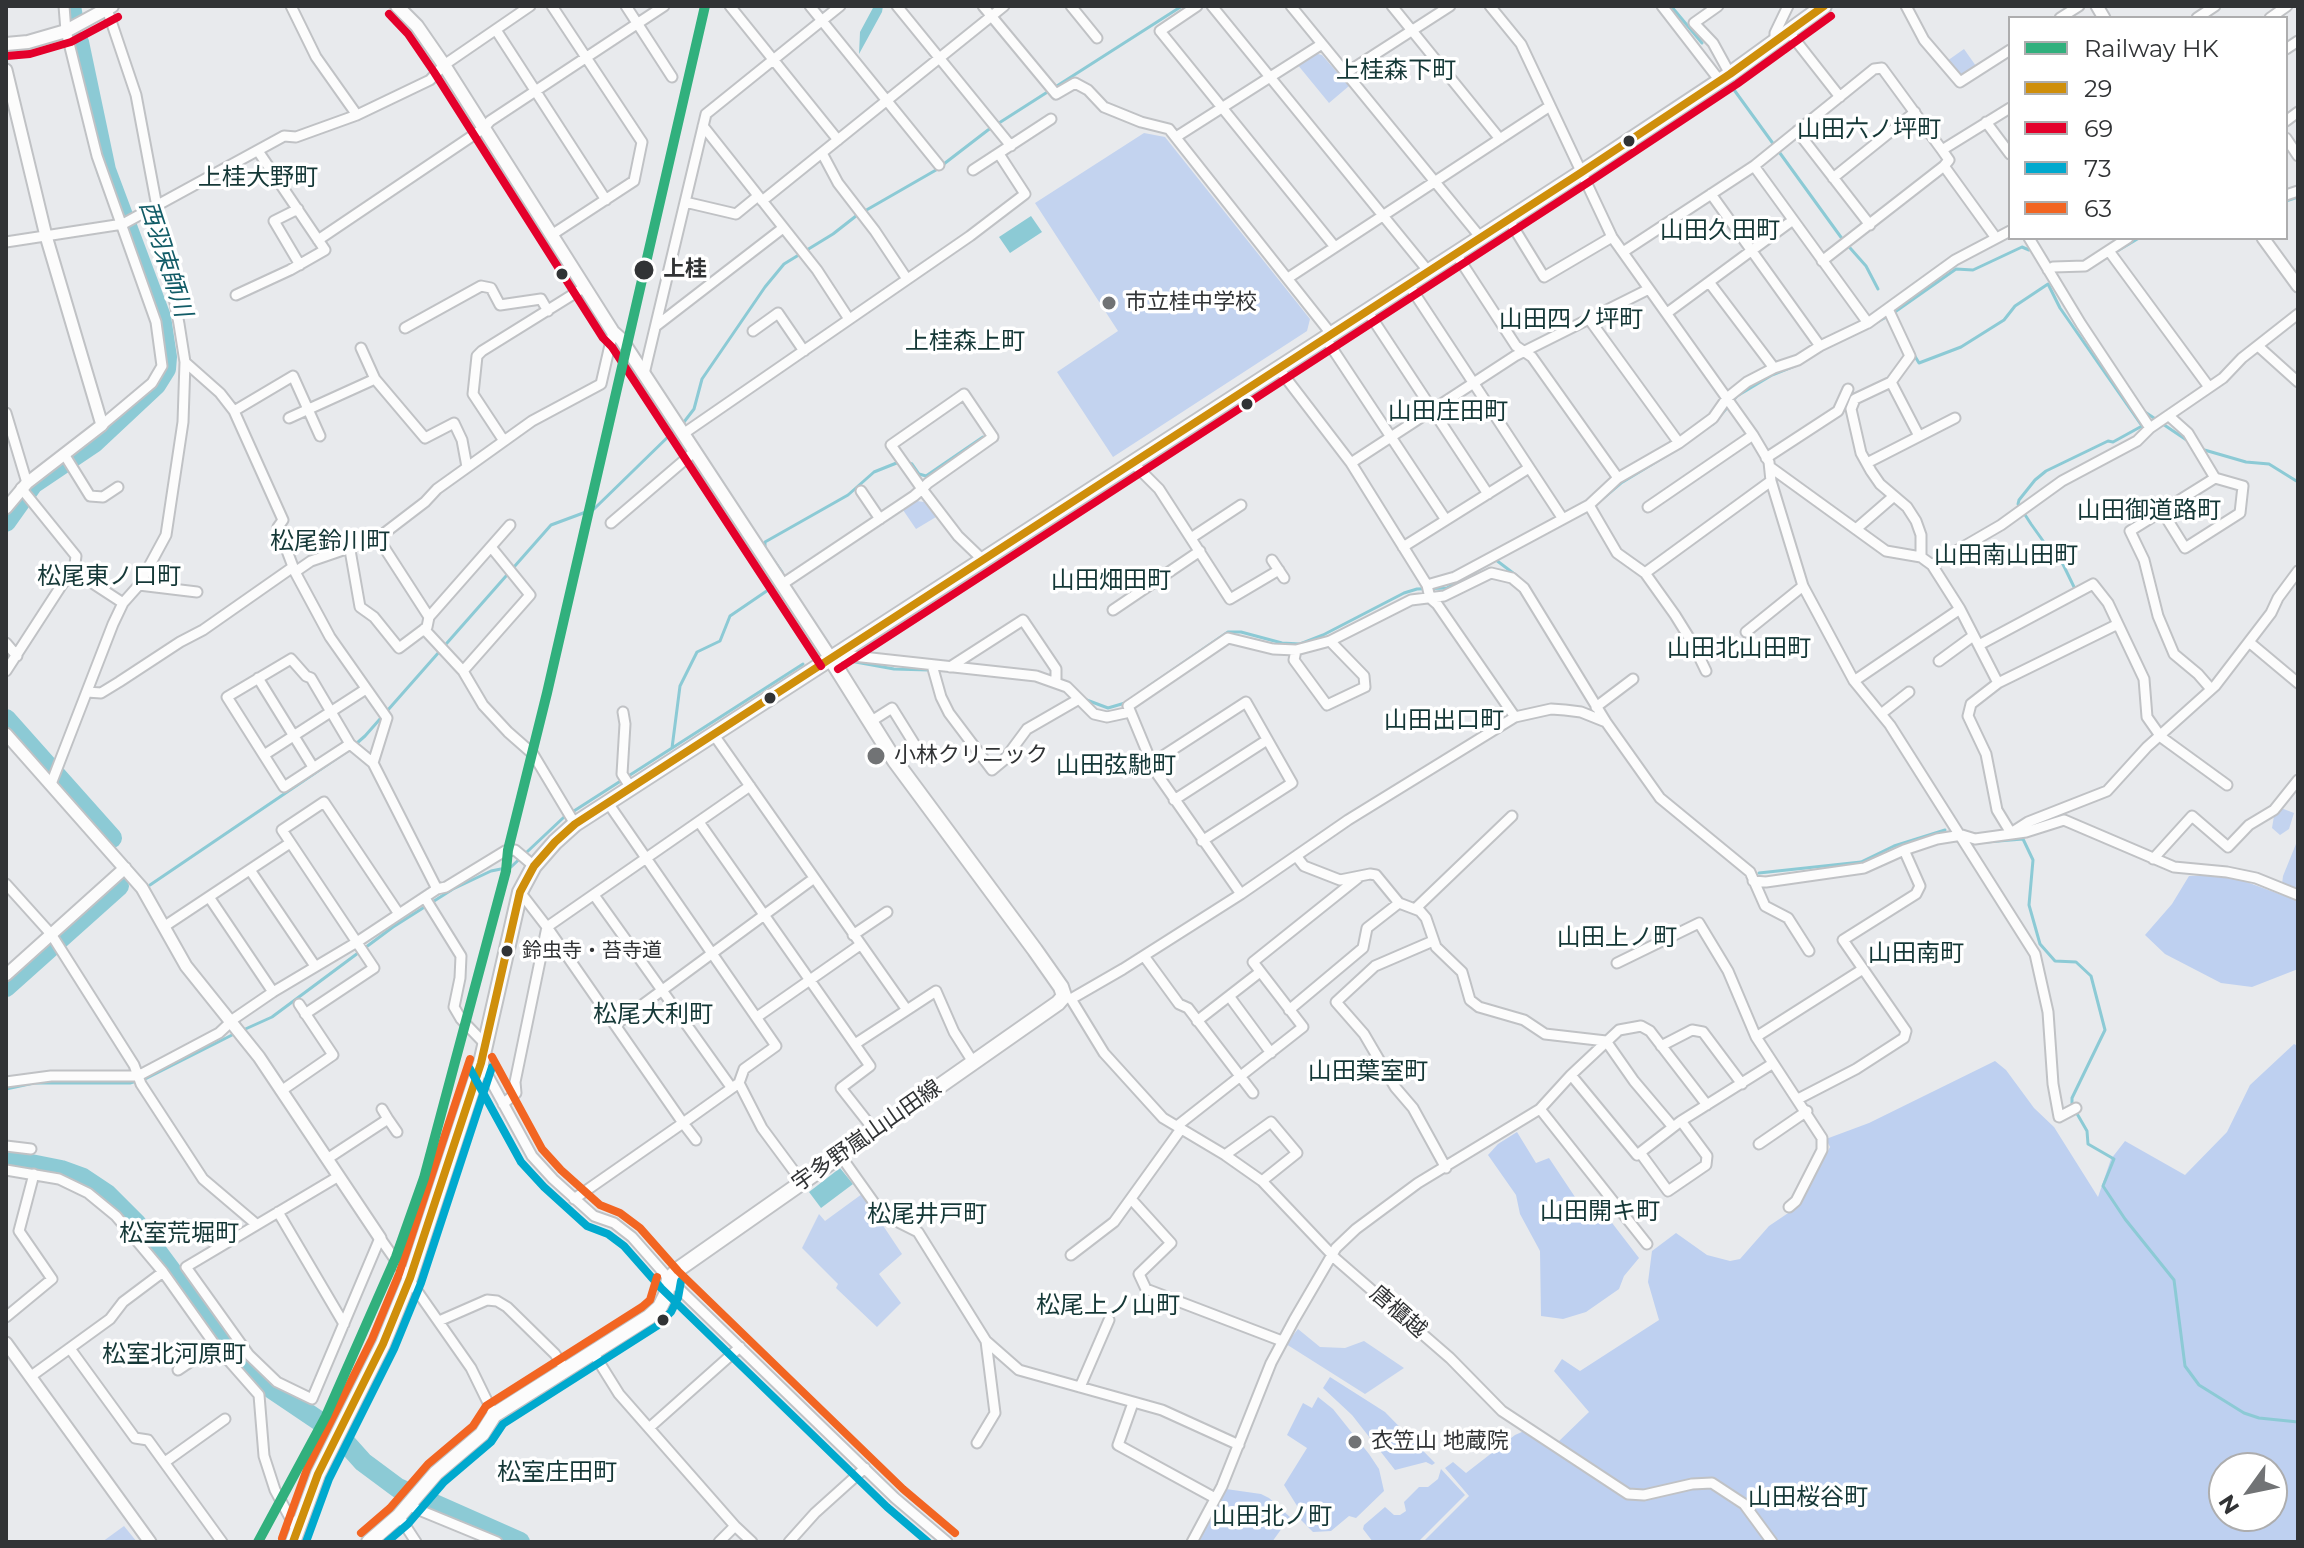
<!DOCTYPE html>
<html>
<head>
<meta charset="utf-8">
<style>
	body { margin:0 }
	#map { position:relative; width:2304px; height:1548px; overflow:hidden; background:#e8eaed; font-family:Montserrat,sans-serif }
	canvas { display:block }
	.frame { position:absolute; inset:0; border:8px solid #313335; pointer-events:none }
	.legend { position:absolute; left:2008px; top:16px; width:280px; height:224px; box-sizing:border-box; background:#fff; border:2px solid #adadae; margin:0; padding:10px 14px; list-style:none; font-size:24px; color:#313335 }
	.legend li { display:flex; align-items:center; gap:16px; height:40px }
	.legend b { width:40px; border:2px solid #adadae }
	.north { position:absolute; left:2208px; top:1452px; width:80px; height:80px; box-sizing:border-box; background:#fff; border:2px solid #adadae; border-radius:50%; rotate:237deg; font-size:22px; font-weight:700; line-height:32px; text-align:center; color:#313335 }
	.north::after { content:''; display:block; margin:auto; width:28px; height:36px; background:#717375; clip-path:polygon(50% 0,100% 100%,50% 72%,0 100%) }
</style>
</head>
<body>
<div id="map">
<canvas width="2304" height="1548"></canvas>
<div class="frame"></div>
<ul class="legend">
<li><b style="height:10px;background:#31b07d"></b>Railway HK</li>
<li><b style="height:10px;background:#cf8f0b"></b>29</li>
<li><b style="height:10px;background:#e4002b"></b>69</li>
<li><b style="height:10px;background:#00a9ce"></b>73</li>
<li><b style="height:10px;background:#f26522"></b>63</li>
</ul>
<div class="north">N</div>
</div>
<script>
const ctx = document.querySelector('canvas').getContext('2d');
ctx.lineJoin = 'round';
function fillPath(path, color) {
  ctx.fillStyle = color;
  ctx.fill(path, 'evenodd');
}
function shape(rows) {
  const path = new Path2D();
  for (const r of rows) {
    path.moveTo(r[0], r[1]);
    for (let i = 2; i < r.length; i += 2) path.lineTo(r[i], r[i + 1]);
  }
  return path;
}
function trace(path, color, width, dash) {
  ctx.strokeStyle = color;
  ctx.lineWidth = width;
  ctx.lineCap = dash ? 'butt' : 'round';
  ctx.setLineDash(dash || []);
  ctx.stroke(path);
}
function drawText(font, color, halo, rows, align = 'center') {
  ctx.font = font + ' Montserrat,"Noto Sans JP",sans-serif';
  ctx.lineWidth = 7;
  ctx.setLineDash([]);
  ctx.textBaseline = 'middle';
  ctx.strokeStyle = halo;
  ctx.fillStyle = color;
  for (const [text, x, y, turn = 0] of rows) {
    ctx.save();
    ctx.translate(x, y);
    ctx.rotate((+turn || 0) * Math.PI / 180);
    ctx.textAlign = isNaN(turn) ? turn : align;
    if (halo) ctx.strokeText(text, 0, 0);
    ctx.fillText(text, 0, 0);
    ctx.restore();
  }
}
const green = shape([
	[1964,49,1976,66,1964,75,1956,73,1947,61],
	[1314,53,1322,55,1349,86,1329,103,1297,64],
	[1144,133,1165,137,1310,319,1307,331,1113,457,1057,372,1118,331,1035,203],
	[917,501,924,502,936,517,916,529,903,510],
	[2281,808,2294,813,2289,829,2280,835,2272,828,2274,816],
	[2298,839,2298,891,2282,884,2283,876],
	[862,1194,902,1254,879,1274,901,1303,877,1327,836,1288,838,1284,802,1248,819,1214,825,1221],
	[1298,1329,1320,1347,1345,1348,1364,1341,1404,1368,1365,1394,1286,1344],
	[124,1526,137,1542,102,1542]
]);
const forest = shape([
	[2214,875,2244,881,2298,901,2298,969,2252,987,2221,983,2165,954,2145,935,2172,904,2189,876],
	[2294,1044,2298,1046,2298,1542,1423,1542,1469,1496,1445,1468,1453,1462,1466,1473,1515,1435,1531,1428,1557,1443,1589,1412,1554,1371,1562,1359,1580,1371,1659,1320,1648,1282,1652,1251,1676,1233,1707,1255,1730,1261,1740,1259,1769,1226,1800,1205,1830,1147,1826,1139,1869,1123,1995,1061,2006,1070,2034,1108,2054,1127,2098,1197,2111,1159,2125,1141,2185,1175,2227,1132,2250,1085],
	[2224,1468,2272,1468,2272,1516,2224,1516],
	[1517,1132,1536,1163,1549,1158,1581,1206,1596,1202,1639,1258,1624,1276,1619,1289,1586,1312,1563,1319,1541,1316,1540,1251,1520,1214,1516,1195,1488,1155,1498,1144],
	[1330,1377,1385,1412,1435,1463,1432,1465,1426,1462,1395,1470,1352,1415,1323,1388],
	[1318,1397,1333,1409,1369,1454,1379,1469,1384,1491,1356,1518,1349,1516,1331,1531,1313,1532,1296,1515,1299,1509,1284,1485,1307,1448,1287,1435,1303,1403,1312,1408],
	[1441,1469,1465,1495,1418,1542,1373,1542,1363,1529,1364,1525,1385,1507,1394,1515,1400,1515,1406,1511,1404,1502,1419,1487,1428,1487,1438,1479],
	[1226,1489,1261,1494,1269,1498,1290,1517,1272,1542,1199,1542]
]);
const water = shape([
	[874,6,883,6,882,12,859,54,860,32],
	[1031,216,1042,232,1010,253,999,237],
	[840,1168,853,1184,821,1208,809,1192]
]);
const stream = shape([
	[1671,6,1702,43],
	[1732,87,1843,240,1866,266,1878,289],
	[2286,201,2298,197],
	[2087,269,2139,238],
	[1845,339,1892,314,1956,269,1973,270,2022,247,2029,250],
	[1913,353,1919,363,1961,347,2004,320,2015,306,2048,284,2060,308,2142,426,2113,442,2108,441,2046,471,2035,480,2019,500,2018,504,2031,524,2046,545,2057,552,2075,589],
	[2145,412,2188,441],
	[684,422,694,409,702,379,765,287,784,264,833,234,856,216,936,170,988,130,1182,6],
	[1713,424,1737,396,1772,375,1797,365],
	[2201,449,2246,462,2269,464,2298,482],
	[906,462,912,464,919,474,926,476,983,437],
	[1601,500,1621,483,1674,451],
	[1496,560,1517,576],
	[782,572,765,548,765,542,848,495,874,472,899,462],
	[850,661,894,669,929,670],
	[1148,687,1228,632,1241,632,1282,643,1300,644,1323,635,1404,593,1417,589,1447,588,1487,565],
	[1084,699,1108,708,1125,703],
	[672,748,680,686,697,652,720,641,730,616,774,586],
	[1974,843,2023,839,2033,860,2029,905,2040,944,2055,961,2076,962,2091,976,2105,1030,2072,1098,2072,1105,2087,1131,2088,1144,2114,1159,2103,1186,2125,1219,2174,1280,2185,1366,2199,1385,2244,1413,2259,1418,2298,1422],
	[1759,873,1861,862,1894,846,1945,830],
	[150,885,349,750,365,736,551,525,594,509,674,431],
	[241,1031,272,1017,393,927,453,889,491,871,511,867,563,818,803,664],
	[6,1089,34,1083,130,1083,147,1078,234,1034]
]);
const river = shape([
	[71,6,73,17],
	[6,522,33,484,94,443,156,385,166,369,167,357,161,317,106,170,79,42],
	[6,719,112,838],
	[6,987,119,886],
	[6,1159,61,1170,83,1178,107,1194,136,1223,239,1362,254,1377,337,1433,363,1462,398,1488,520,1542]
]);
const minor = shape([
	[64,6,66,31,97,156,156,322,162,366,152,383,102,425],
	[291,6,316,57,357,115],
	[552,6,642,142,634,181,553,234],
	[626,6,672,77],
	[730,6,838,140],
	[810,6,939,165],
	[897,6,1011,146],
	[983,6,1056,94,1075,83,1088,90,1104,107,1141,122,1169,129,1332,335],
	[1071,6,1097,38],
	[1197,6,1160,31,1335,247],
	[1212,6,1429,272],
	[1291,6,1481,238],
	[1392,6,1500,139],
	[1490,6,1521,44,1612,237,1753,435,1769,462,1771,481,1803,586,1854,681,1890,725,2035,954,2048,1012,2053,1084,2059,1117,2076,1108],
	[1662,6,1720,81],
	[1718,6,1694,23,1713,43,1730,74],
	[1906,6,1924,40,1960,82,2010,50],
	[2060,18,2079,6],
	[2197,18,2215,6],
	[2270,18,2287,6],
	[496,30,606,200],
	[1789,32,1840,97],
	[1775,42,1775,33,1788,6],
	[2286,49,2298,41],
	[1346,73,1450,6],
	[2286,121,2298,112],
	[1986,122,2010,154],
	[703,126,817,270,849,319],
	[1797,131,1870,225],
	[1176,137,1322,44],
	[2286,138,2298,156],
	[1942,150,2010,108],
	[822,153,838,183,875,231,907,279],
	[1754,166,1868,323],
	[973,170,1051,119],
	[1833,178,1915,112],
	[1711,194,1820,346],
	[2286,195,2298,191],
	[762,201,1004,6],
	[685,202,736,214,758,196],
	[298,209,274,221,300,265],
	[1509,220,1544,277,1612,237],
	[2029,238,2081,324,2150,428],
	[318,240,484,128,490,121,664,6],
	[6,242,123,224,284,136,296,137,357,115,430,80,444,65,530,6],
	[2109,251,2209,387],
	[1623,252,1754,166,1874,69,1882,68,1942,150,1949,160,1944,166,1996,238],
	[1456,254,1516,346,1532,357,1618,478],
	[1822,261,1944,166],
	[2048,270,2053,267,2085,266,2128,238],
	[1288,278,1550,106],
	[1709,282,1774,368],
	[1409,285,1563,519],
	[236,295,290,270,325,250,258,151],
	[1888,309,1910,356,1891,382,1855,399,1851,409,1861,453,1871,471,1880,484,1907,507,1916,521,1921,535,1921,557],
	[1368,312,1488,494],
	[1667,313,1793,220],
	[1589,319,1679,443],
	[656,326,783,228],
	[405,328,481,286,491,288,500,305,541,299,548,311],
	[753,331,778,313,804,351],
	[1326,339,1446,520],
	[2258,346,2298,382],
	[361,348,375,379,425,438,454,423,462,440,467,467],
	[185,362,220,393,234,411,283,520,278,527,295,572,330,637,387,718,373,763,437,889],
	[1279,369,1351,463,1427,585,1430,598,1437,604,1515,717],
	[644,374,706,114,840,6],
	[1891,382,1919,436],
	[234,411,293,376,320,436],
	[6,413,27,483],
	[289,418,375,379],
	[683,434,970,236,1025,194,999,154],
	[504,441,473,394,477,356,482,351,585,287],
	[64,454,90,496,103,497,118,487],
	[1766,458,1838,411,1848,389],
	[1351,463,1515,356,1649,289],
	[1867,463,1955,418],
	[1134,464,1159,489,1230,599,1279,570],
	[1770,467,1886,551,1921,557,1932,565,1960,609,1998,683],
	[861,491,880,519],
	[1589,505,1617,553,1645,573,1675,615,1693,644,1706,671],
	[1648,507,1753,435],
	[2162,511,2185,548,2240,513,2243,486,2215,478,2188,433,2169,416],
	[611,523,694,452],
	[1856,529,1894,496],
	[378,538,429,617],
	[1191,538,1241,505],
	[1403,547,1529,468],
	[350,550,360,607,374,617,399,648,427,627,429,617,510,525],
	[1272,560,1284,578],
	[1932,565,2001,525,2062,481,2137,441,2150,428,2223,378,2242,358,2298,314],
	[74,571,123,603],
	[295,572,311,561,378,538,425,502,437,489,532,421,601,384,613,332],
	[1645,573,1771,481],
	[139,585,197,592],
	[781,585,914,496,922,489,928,483,993,437,964,394,891,445,922,489,958,536,984,561],
	[1427,585,1455,577,1589,505,1618,478,1679,443,1713,418,1727,398,1747,382,1774,368,1798,360,1820,346,1868,323,1955,260,2010,231],
	[1113,610,1200,551],
	[424,629,463,671,483,705,508,732,533,754,575,824],
	[1746,632,1803,586],
	[2249,642,2298,683],
	[6,643,17,656],
	[1979,645,2093,584,2108,603,2144,679,2147,717,2161,737,2227,785],
	[1296,650,1294,660,1327,705,1365,687,1364,676,1330,641],
	[834,658,853,656,1036,676,1067,687,1094,714,1107,717,1130,712],
	[1939,661,1973,636],
	[932,665,941,697,949,713,992,770,1004,760,1027,729,1079,699],
	[950,667,1023,620,1056,669,1056,681],
	[6,671,63,583,74,571,76,556,21,488],
	[463,671,530,595,491,547],
	[258,678,313,767],
	[1854,681,1960,609],
	[2211,689,2198,674,2174,654,2158,616,2144,560,2130,531,2215,478],
	[87,692,101,693,119,682,180,642,203,630,293,567],
	[1596,707,1633,679],
	[623,712,625,724,622,774,631,788],
	[1881,714,1909,692],
	[870,722,892,708,915,745,895,761],
	[714,735,907,1010,855,1044],
	[350,744,311,678,306,676,291,659,227,697,284,787,350,744,373,763],
	[264,755,366,689],
	[1152,763,1246,702,1292,783,1202,841],
	[51,784,113,624,123,603,139,585,166,535,183,422,185,362,179,324,136,95,106,6],
	[1174,800,1267,740],
	[699,822,870,1066,841,1088,874,1130],
	[2014,831,2028,822,2107,791,2147,747,2215,686,2271,613,2278,598,2298,571],
	[2011,833,1997,810,1986,754,1968,716,1971,704,1998,683,2118,624],
	[1297,857,1304,866,1340,880,1370,874,1376,875,1399,903,1420,911,1426,918,1436,947,1462,972,1470,1000,1479,1007,1524,1020,1545,1034,1606,1041,1634,1081,1673,1127],
	[2153,859,2192,816,2228,847,2249,825,2274,810,2298,780],
	[250,870,315,966],
	[1753,881,1766,882,1864,868,1904,850,1937,839,1962,835,1975,839,2026,832,2064,820,2174,867,2227,872,2256,878,2298,895],
	[6,884,51,934,134,1065,141,1084,203,1179,256,1224],
	[520,892,547,927,683,1123,739,1083,744,1069,776,1046,608,803],
	[1241,894,1155,771,1128,706,1228,638,1273,649,1296,650,1330,641,1411,600,1444,596,1491,573,1512,578,1524,588,1606,722,1660,798,1750,872,1765,906,1788,918,1809,951],
	[594,895,731,1087],
	[209,897,273,992],
	[425,898,461,956,460,978,454,1007,461,1019,486,1045],
	[1415,909,1512,816],
	[165,926,290,843],
	[853,935,887,912],
	[1433,941,1375,966,1336,1002,1364,1034,1395,1087,1413,1108,1446,1168],
	[1144,956,1179,1004,1188,1008,1253,1093],
	[1617,963,1699,923,1728,971,1756,1037,1822,1138,1822,1150,1796,1201,1789,1207],
	[1064,996,1071,999,1104,1053,1163,1118,1225,1155,1262,1181,1337,1260,1450,1358,1502,1411,1628,1494,1644,1495,1692,1484,1712,1483,1744,1504,1772,1542],
	[1229,996,1271,1053],
	[1071,999,1123,969,1241,894,1348,820,1515,717,1551,709,1565,710,1581,712,1606,722],
	[907,1010,936,991,954,1032,973,1062],
	[1289,1010,1363,948,1367,928,1399,903],
	[305,1014,374,968,282,830,324,802,399,914],
	[757,1017,860,945],
	[1197,1021,1260,972],
	[615,1025,813,879],
	[1756,1037,1863,969],
	[1661,1046,1692,1030,1703,1032,1742,1084],
	[481,1063,532,1156,553,1179,594,1216,614,1223,632,1237,669,1279,895,1498,947,1542],
	[1571,1075,1637,1155,1681,1121,1772,1064],
	[6,1082,51,1076,138,1076,219,1033,235,1018,273,992,357,942,437,889,446,887,505,851,515,850,534,866],
	[739,1083,762,1128,802,1182],
	[281,1091,333,1055,299,1004],
	[1798,1099,1856,1069,1904,1038,1906,1031,1843,940,1916,894,1920,886,1904,850],
	[503,1104,516,1093,515,1082,547,927,750,786],
	[382,1109,388,1119],
	[1540,1109,1647,1244],
	[1177,1126,1303,1027,1253,962,1358,878],
	[1759,1144,1807,1111],
	[6,1146,31,1149],
	[1641,1154,1668,1191,1706,1165,1707,1156,1681,1121],
	[840,1155,882,1214,918,1232,986,1341,1019,1370,1162,1410,1239,1445],
	[1225,1155,1271,1122,1297,1153,1262,1181],
	[327,1159,388,1119,397,1132],
	[6,1170,59,1179,88,1193,116,1216,163,1272,215,1345,259,1395,264,1456,275,1490,296,1529],
	[339,1176,186,1267,249,1355,277,1382,312,1399,380,1238,471,1368,494,1415],
	[574,1199,683,1123,696,1140],
	[1132,1200,1171,1243,1139,1274,1146,1289,1282,1341],
	[278,1212,344,1324],
	[1071,1255,1114,1222,1181,1129],
	[6,1317,52,1279,19,1231,34,1174],
	[439,1321,487,1300,497,1301,507,1307,555,1354,566,1371],
	[71,1350,135,1438,148,1440,222,1542],
	[594,1354,619,1394,735,1526,719,1542],
	[178,1370,215,1345],
	[30,1377,110,1319,123,1302,163,1272],
	[1080,1387,1109,1320],
	[1133,1403,1118,1445,1215,1498],
	[649,1428,740,1347],
	[977,1443,995,1413,986,1341],
	[165,1462,225,1419],
	[407,1505,497,1542],
	[399,1516,416,1542],
	[735,1526,752,1542],
	[789,1542,815,1513,865,1468],
	[1192,1542,1222,1486,1271,1363,1294,1320,1336,1248,1356,1229,1418,1183,1540,1109,1571,1075,1619,1030,1641,1026,1650,1031,1707,1105]
]);
const tertiary = shape([
	[2097,6,2104,18],
	[6,70,46,236,102,425,27,483,6,508],
	[2263,238,2298,286],
	[6,734,142,888,186,966,259,1057,380,1238],
	[6,975,125,868],
	[6,1343,150,1542]
]);
const secondary = shape([
	[397,6,417,26,444,65,613,332,621,339,831,659],
	[6,44,28,42,66,31,112,6]
]);
const primary = shape([
	[293,1542,318,1474,383,1344,410,1278,481,1063,520,892,534,866,555,842,575,824,1582,172,1730,74,1824,6],
	[369,1542,399,1516,436,1473,482,1434,494,1415,649,1317,660,1307,666,1295,669,1279,680,1268,1058,1003,1064,996,1061,987,1035,950,895,761,831,659]
]);
const bus1 = shape([
	[293,1542,318,1474,383,1344,410,1278,481,1063,520,892,534,866,555,842,575,824,1582,172,1730,74,1824,6]
]);
const bus2 = shape([
	[389,14,408,34,434,72,603,338,612,347,821,666],
	[7,56,30,54,71,42,118,17],
	[838,669,1589,182,1737,84,1831,16]
]);
const bus3 = shape([
	[470,1069,521,1162,544,1187,587,1226,608,1234,624,1246,661,1288,887,1507,928,1542],
	[306,1542,329,1479,394,1349,421,1283,492,1067],
	[387,1542,408,1524,444,1482,491,1442,503,1424,657,1326,671,1312,678,1298,681,1281]
]);
const bus4 = shape([
	[492,1057,542,1149,561,1170,600,1205,620,1213,640,1228,678,1271,903,1489,955,1533],
	[361,1533,390,1508,428,1464,473,1426,486,1406,642,1307,650,1300,657,1277],
	[282,1538,307,1469,372,1339,399,1274,470,1059]
]);
const rail1 = shape([
	[258,1542,326,1416,396,1257,424,1178,506,871,508,850,547,693,705,6]
]);
const markers = [
	[1629,141,7,"#313335"],
	[644,270,11,"#313335"],
	[562,274,7,"#313335"],
	[1109,303,8,"#717375"],
	[1247,404,7,"#313335"],
	[770,698,7,"#313335"],
	[876,756,10,"#717375"],
	[507,951,7,"#313335"],
	[663,1320,7,"#313335"],
	[1355,1442,8,"#717375"]
];
const busNames = [
	["鈴虫寺・苔寺道",522,951]
];
const stopNames = [
	["上桂",663,270]
];
const poiNames = [
	["市立桂中学校",1125,303],
	["小林クリニック",894,756],
	["衣笠山 地蔵院",1371,1442]
];
const streetNames = [
	["宇多野嵐山山田線",867,1136,-35],
	["唐櫃越",1398,1312,41]
];
const neighbourhoodNames = [
	["上桂森下町",1396,71],
	["山田六ノ坪町",1869,130],
	["上桂大野町",258,178],
	["山田久田町",1720,231],
	["山田四ノ坪町",1571,320],
	["上桂森上町",965,342],
	["山田庄田町",1448,412],
	["山田御道路町",2149,511],
	["松尾鈴川町",330,542],
	["山田南山田町",2006,556],
	["松尾東ノ口町",109,577],
	["山田畑田町",1111,581],
	["山田北山田町",1739,649],
	["山田出口町",1444,721],
	["山田弦馳町",1116,766],
	["山田上ノ町",1617,938],
	["山田南町",1916,954],
	["松尾大利町",653,1015],
	["山田葉室町",1368,1072],
	["山田開キ町",1600,1212],
	["松尾井戸町",927,1215],
	["松室荒堀町",179,1234],
	["松尾上ノ山町",1108,1306],
	["松室北河原町",174,1355],
	["松室庄田町",557,1473],
	["山田桜谷町",1808,1498],
	["山田北ノ町",1272,1517]
];
const waterNames = [
	["西羽束師川",165,259,72]
];
fillPath(green, '#c3d3ef');
fillPath(forest, '#bed0f0');
fillPath(water, '#8ccad5');
trace(stream, '#8ccad5', 3);
trace(river, '#8ccad5', 20);
trace(minor, '#c0c2c5', 13);
trace(tertiary, '#c0c2c5', 15);
trace(secondary, '#c0c2c5', 16);
trace(primary, '#c0c2c5', 18);
trace(minor, '#fcfcfc', 9);
trace(tertiary, '#fcfcfc', 11);
trace(secondary, '#fcfcfc', 12);
trace(primary, '#fcfcfc', 14);
trace(bus1, '#cf8f0b', 8);
trace(bus2, '#e4002b', 8);
trace(bus3, '#00a9ce', 8);
trace(bus4, '#f26522', 8);
trace(rail1, '#31b07d', 10);
for (const [x, y, r, color] of markers) {
  const dot = new Path2D();
  dot.arc(x, y, r, 0, 2 * Math.PI);
  ctx.fillStyle = color;
  ctx.fill(dot);
  trace(dot, '#fff', 3);
}
drawText('20px', '#313335', '#fff', busNames, 'left');
drawText('bold 22px', '#313335', '#fff', stopNames, 'left');
drawText('22px', '#313335', '#fff', poiNames, 'left');
drawText('22px', '#313335', '#fff', streetNames);
drawText('24px', '#153837', '#fff', neighbourhoodNames);
drawText('italic 24px', '#125c67', '#fff', waterNames);
</script>
</body>
</html>
